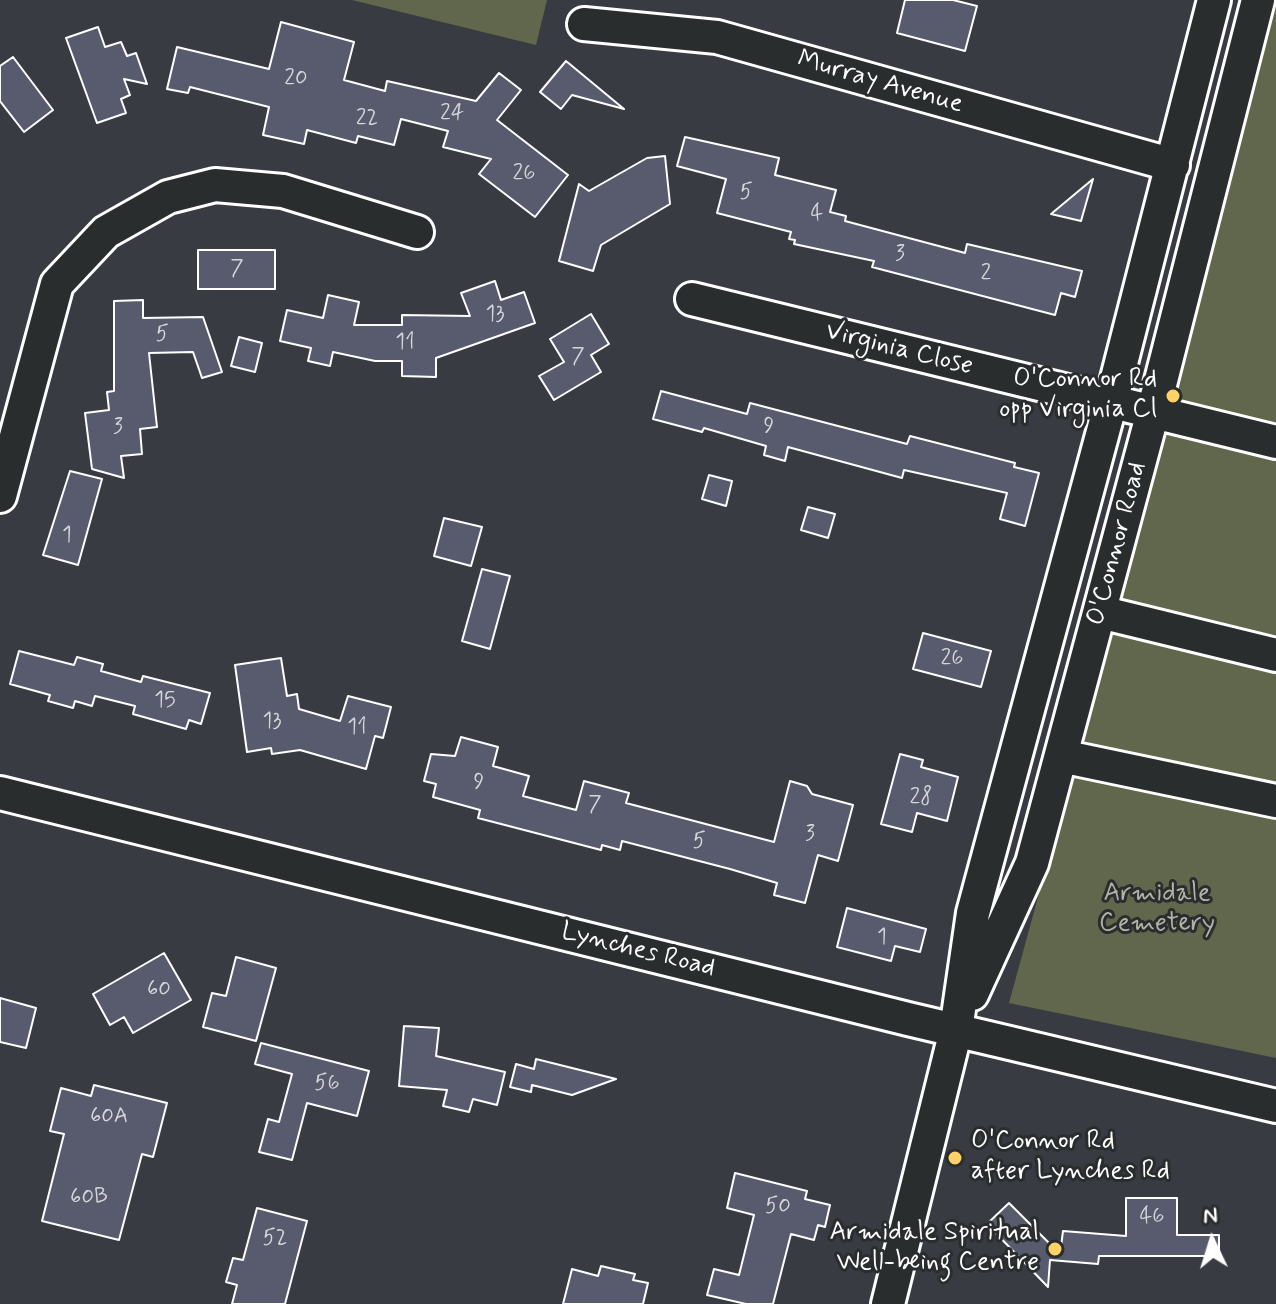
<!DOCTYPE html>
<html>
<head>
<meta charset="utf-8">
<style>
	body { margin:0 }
	#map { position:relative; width:1276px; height:1304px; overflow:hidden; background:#383b41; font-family:Mynerve,sans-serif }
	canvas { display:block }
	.north { position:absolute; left:1172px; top:1200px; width:80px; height:80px; -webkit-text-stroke:6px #2a2d2e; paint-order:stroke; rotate:356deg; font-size:22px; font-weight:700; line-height:32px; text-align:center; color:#fff }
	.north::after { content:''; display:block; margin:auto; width:28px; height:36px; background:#fff; clip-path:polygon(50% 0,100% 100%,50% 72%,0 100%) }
</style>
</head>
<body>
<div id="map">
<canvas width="1276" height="1304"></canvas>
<div class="north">N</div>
</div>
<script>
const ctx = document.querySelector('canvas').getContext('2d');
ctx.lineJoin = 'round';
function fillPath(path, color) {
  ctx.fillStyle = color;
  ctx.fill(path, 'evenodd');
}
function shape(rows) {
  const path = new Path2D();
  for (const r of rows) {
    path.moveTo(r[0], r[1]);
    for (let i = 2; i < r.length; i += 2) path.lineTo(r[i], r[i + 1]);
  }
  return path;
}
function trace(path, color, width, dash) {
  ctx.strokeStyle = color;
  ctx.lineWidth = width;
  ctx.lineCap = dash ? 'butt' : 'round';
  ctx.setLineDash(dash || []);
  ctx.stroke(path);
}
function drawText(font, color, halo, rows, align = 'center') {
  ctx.font = font + ' Mynerve,sans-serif';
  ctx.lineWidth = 6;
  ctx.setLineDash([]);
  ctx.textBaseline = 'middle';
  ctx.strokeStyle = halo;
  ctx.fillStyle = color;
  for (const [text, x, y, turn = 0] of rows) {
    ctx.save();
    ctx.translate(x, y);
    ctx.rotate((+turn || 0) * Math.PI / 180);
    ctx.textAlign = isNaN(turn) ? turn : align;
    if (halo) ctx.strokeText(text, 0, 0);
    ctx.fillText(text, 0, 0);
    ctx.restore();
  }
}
const green = shape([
	[352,0,547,0,536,45],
	[1273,0,1276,0,1276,1058,1009,1003,1115,616]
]);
const building = shape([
	[905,0,953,0,977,6,965,51,897,33,905,0],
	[281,22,354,42,344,80,385,91,387,81,476,101,499,73,521,90,497,120,568,175,535,217,479,174,491,159,443,147,448,131,401,119,394,145,358,136,356,143,307,130,304,144,263,135,269,107,190,87,188,93,167,89,177,47,269,69,281,22],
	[98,27,105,47,121,42,127,56,136,53,147,84,124,79,130,95,121,99,126,113,97,123,66,38,98,27],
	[13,57,53,110,24,132,0,101,0,66,13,57],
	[566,61,624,109,572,95,561,109,540,92,566,61],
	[685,137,779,158,775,175,836,190,830,212,846,216,845,221,965,253,967,244,1082,271,1075,297,1061,293,1055,315,872,267,874,261,794,244,795,240,789,239,791,232,717,213,726,179,677,166,685,137],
	[665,156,670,204,601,245,593,271,559,261,579,184,589,191,647,158,665,156],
	[1093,179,1081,221,1051,214,1093,179],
	[198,250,275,250,275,289,198,289,198,250],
	[495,281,501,300,524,292,535,323,436,358,436,377,402,376,402,361,375,361,333,352,330,366,308,361,311,348,280,341,287,310,323,318,328,295,359,302,354,325,402,325,402,315,470,316,461,293,495,281],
	[143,300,143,318,203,317,222,372,202,378,193,352,149,353,157,427,140,429,142,454,121,456,124,478,92,469,85,413,109,410,107,392,114,391,114,301,143,300],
	[591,314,609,344,591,355,601,372,554,400,539,376,564,362,550,339,591,314],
	[239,337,262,343,255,372,231,366,239,337],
	[661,391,747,414,750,403,907,444,910,436,1015,463,1014,467,1039,473,1025,526,1000,519,1007,493,904,470,902,478,788,447,785,461,764,455,766,446,704,428,702,432,653,419,661,391],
	[70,471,102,479,78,565,43,555,70,471],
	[709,475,732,481,726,506,702,499,709,475],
	[808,507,835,514,828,538,801,530,808,507],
	[444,518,482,527,471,566,434,556,444,518],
	[482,569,510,576,490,649,462,641,482,569],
	[923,633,991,651,981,687,913,669,923,633],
	[19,651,74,665,77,657,103,664,101,671,141,682,143,676,210,693,201,724,189,720,186,729,133,714,135,706,95,696,92,706,75,701,73,708,48,701,50,695,10,684,19,651],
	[281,658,287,696,297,694,299,709,340,721,348,696,391,707,383,738,375,736,366,769,300,750,272,754,271,748,247,752,235,665,281,658],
	[461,737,498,747,493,766,529,776,523,796,576,810,584,781,629,793,626,803,774,842,790,781,807,786,812,794,853,805,838,861,818,855,805,903,774,895,777,883,730,869,622,841,620,850,602,845,601,850,478,818,480,810,433,797,436,784,424,781,431,754,455,756,461,737],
	[900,754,923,760,921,767,958,777,947,821,917,813,912,832,881,824,900,754],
	[847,908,926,929,920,952,895,946,891,961,837,947,847,908],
	[164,953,191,1000,133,1033,124,1017,110,1025,93,994,164,953],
	[236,957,276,968,256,1041,203,1027,212,993,226,996,236,957],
	[0,998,36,1008,26,1048,0,1042,0,998],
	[404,1026,439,1028,436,1056,505,1072,497,1105,473,1099,469,1112,443,1106,447,1090,399,1086,404,1026],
	[261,1043,369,1071,357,1116,307,1103,292,1160,259,1152,268,1119,279,1122,292,1074,255,1064,261,1043],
	[536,1059,616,1079,572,1095,532,1085,531,1092,510,1087,516,1064,534,1069,536,1059],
	[94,1085,167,1103,153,1157,142,1154,119,1240,42,1221,64,1134,50,1131,61,1088,91,1096,94,1085],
	[735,1173,807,1191,805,1199,830,1205,825,1227,818,1225,814,1240,791,1234,773,1304,746,1304,707,1295,714,1269,739,1275,754,1215,727,1208,735,1173],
	[1126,1198,1177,1198,1177,1235,1219,1235,1219,1256,1099,1256,1098,1264,1050,1260,1048,1287,987,1224,1009,1203,1060,1254,1063,1231,1126,1236,1126,1198],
	[257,1208,307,1221,285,1304,232,1304,237,1285,226,1282,233,1258,243,1260,257,1208],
	[601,1266,635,1274,633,1280,648,1283,643,1304,563,1304,572,1269,598,1276,601,1266]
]);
const minor = shape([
	[584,24,717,37,1173,165],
	[692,299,1276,442],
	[0,496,57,284,106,232,168,197,215,185,283,191,417,232],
	[1100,612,1276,655],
	[1061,756,1276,801],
	[0,793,908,1019,1276,1106],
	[972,994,1032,863,1153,412,1258,0],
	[888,1304,956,1030,973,913,1111,402,1214,0]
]);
const markers = [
	[1173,396,8,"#ffd166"],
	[955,1158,8,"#ffd166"],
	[1055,1249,8,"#ffd166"]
];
const numberNames = [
	["20",296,79],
	["24",452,114],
	["22",367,119],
	["26",524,174],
	["5",746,193],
	["4",817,214],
	["3",900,255],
	["7",237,270],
	["2",986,274],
	["13",495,315],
	["5",162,335],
	["11",405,343],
	["7",578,358],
	["9",769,427],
	["3",118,428],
	["1",67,536],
	["26",952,659],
	["15",165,701],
	["13",272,722],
	["11",357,728],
	["9",479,783],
	["28",921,798],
	["7",595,806],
	["3",810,835],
	["5",699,842],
	["1",882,938],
	["60",159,990],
	["56",327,1084],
	["60A",109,1117],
	["60B",89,1198],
	["50",778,1207],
	["46",1152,1217],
	["52",275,1239]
];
const streetNames = [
	["Murray Avenue",880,83,16],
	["Virginia Close",899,350,14],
	["O'Connor Road",1118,544,-75],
	["Lynches Road",638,951,14]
];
const poiNames = [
	["O'Connor Rd",1157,381],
	["opp Virginia Cl",1157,411],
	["O'Connor Rd",971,1143,"left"],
	["after Lynches Rd",971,1173,"left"],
	["Armidale Spiritual",1039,1234],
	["Well-being Centre",1039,1264]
];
const parkNames = [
	["Armidale",1157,895],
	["Cemetery",1157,925]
];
fillPath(green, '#61674d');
fillPath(building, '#585b6d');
trace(building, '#fff', 2);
trace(minor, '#fff', 38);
trace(minor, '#2a2d2e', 32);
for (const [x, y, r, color] of markers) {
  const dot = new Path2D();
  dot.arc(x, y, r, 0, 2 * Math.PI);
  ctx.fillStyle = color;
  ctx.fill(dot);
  trace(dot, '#2a2d2e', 3);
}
drawText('22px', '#d5d6da', null, numberNames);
drawText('26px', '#fff', '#2a2d2e', streetNames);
drawText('26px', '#fff', '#2a2d2e', poiNames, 'right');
drawText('26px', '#b0b3a6', '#2a2d2e', parkNames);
</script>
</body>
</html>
